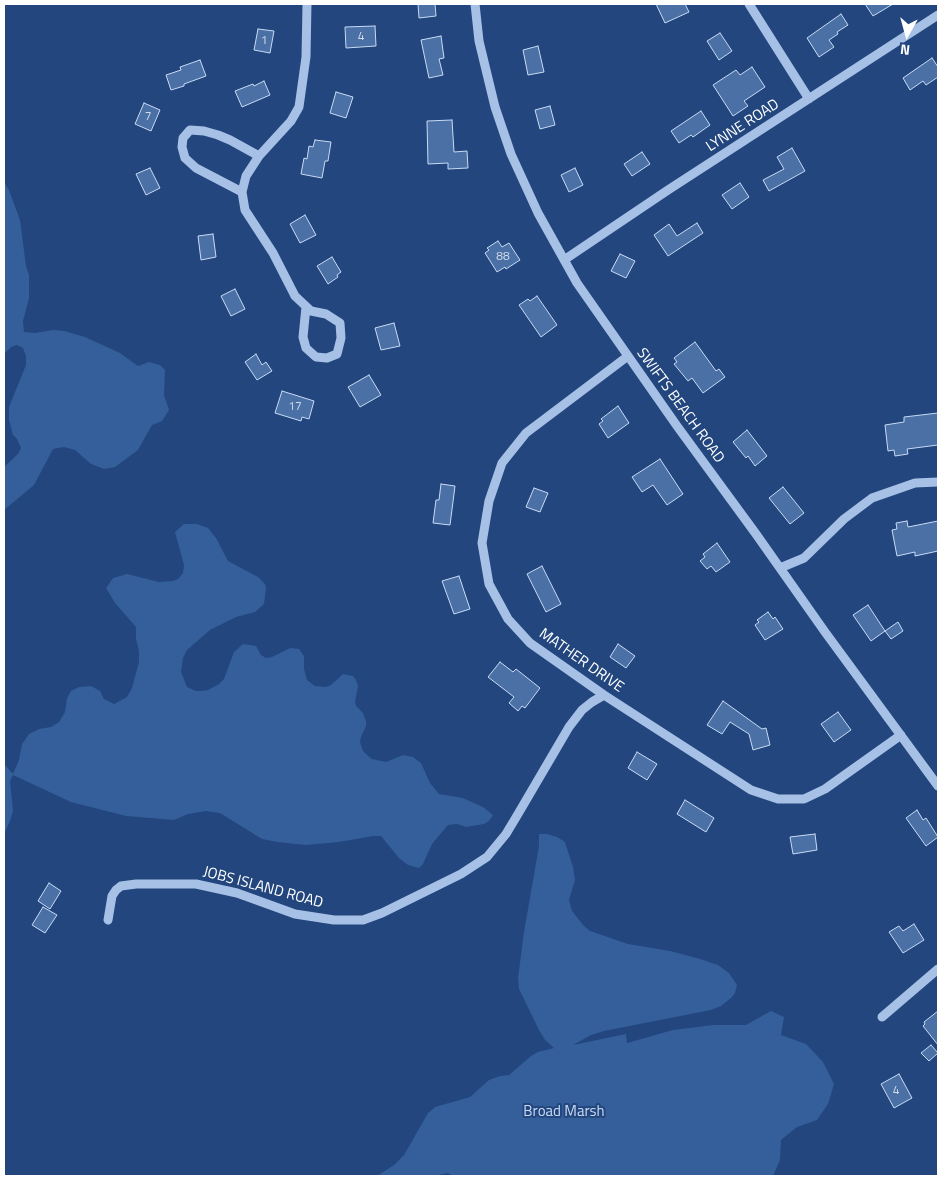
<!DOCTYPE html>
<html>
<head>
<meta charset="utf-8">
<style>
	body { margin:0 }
	#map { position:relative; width:942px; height:1180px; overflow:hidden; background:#22467d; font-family:"Titillium Web",sans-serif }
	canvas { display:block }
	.frame { position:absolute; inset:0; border:5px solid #fff; pointer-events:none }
	.north { position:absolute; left:882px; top:10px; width:50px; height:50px; -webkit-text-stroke:4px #22467d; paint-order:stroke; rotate:187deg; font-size:14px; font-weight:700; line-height:20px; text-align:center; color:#fff }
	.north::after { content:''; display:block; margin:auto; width:18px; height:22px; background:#fff; clip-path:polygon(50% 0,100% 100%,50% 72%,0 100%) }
</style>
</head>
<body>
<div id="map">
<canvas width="942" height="1180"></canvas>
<div class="frame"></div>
<div class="north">N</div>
</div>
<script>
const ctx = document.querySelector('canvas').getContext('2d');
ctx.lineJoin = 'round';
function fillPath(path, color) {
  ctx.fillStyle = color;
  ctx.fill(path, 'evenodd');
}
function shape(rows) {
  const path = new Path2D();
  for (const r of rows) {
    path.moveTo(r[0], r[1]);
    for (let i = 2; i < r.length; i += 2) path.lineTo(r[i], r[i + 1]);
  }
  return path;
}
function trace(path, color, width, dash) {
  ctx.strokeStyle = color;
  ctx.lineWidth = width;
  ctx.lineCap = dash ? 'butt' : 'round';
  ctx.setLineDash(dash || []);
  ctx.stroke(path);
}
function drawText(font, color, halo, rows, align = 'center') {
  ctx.font = font + ' "Titillium Web",sans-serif';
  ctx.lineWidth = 4;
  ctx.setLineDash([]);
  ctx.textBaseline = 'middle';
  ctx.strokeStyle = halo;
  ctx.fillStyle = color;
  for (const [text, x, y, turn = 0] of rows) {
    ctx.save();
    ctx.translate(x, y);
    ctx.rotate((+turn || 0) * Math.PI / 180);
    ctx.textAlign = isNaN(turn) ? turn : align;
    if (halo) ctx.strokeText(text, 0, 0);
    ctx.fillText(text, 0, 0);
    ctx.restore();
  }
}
const green = shape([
	[4,182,9,190,20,220,26,266,29,275,29,298,23,321,24,332,35,333,53,330,64,331,85,337,120,353,138,366,149,362,160,365,165,370,164,395,169,410,162,421,152,425,138,450,115,467,104,469,99,467,91,464,75,450,64,447,53,449,34,485,4,510,4,467,18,454,21,448,17,439,13,435,9,420,9,407,26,365,26,356,23,348,17,345,11,347,4,354],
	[184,524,197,524,208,528,216,538,228,561,258,577,265,584,266,589,264,604,255,612,236,617,210,630,187,650,183,658,181,672,187,687,196,691,202,691,208,690,219,684,224,679,234,652,243,644,256,646,261,655,266,658,272,657,290,648,299,649,304,656,304,669,307,680,315,686,326,687,331,685,343,674,353,676,356,680,358,686,355,702,356,706,363,713,366,721,366,726,361,737,360,742,363,751,366,754,372,759,386,762,403,755,413,757,421,763,430,783,439,794,463,798,483,807,493,815,489,821,484,824,466,827,457,824,448,825,432,844,423,864,419,868,408,865,399,858,381,836,373,836,339,842,306,845,277,842,262,839,220,813,206,811,188,814,174,820,126,816,71,802,13,775,10,781,13,811,10,821,4,834,4,750,5,765,13,774,19,760,22,744,29,734,39,729,51,727,59,722,65,712,67,698,71,691,79,687,91,686,100,691,104,699,114,704,127,697,132,688,139,662,139,651,136,639,136,627,115,603,106,588,113,578,127,574,159,582,173,581,178,579,183,573,184,565,175,532],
	[539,834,547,834,557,837,565,842,573,867,575,880,569,900,572,911,584,926,590,931,628,944,670,951,700,959,718,965,729,973,737,985,735,993,731,998,721,1006,711,1010,604,1031,591,1035,573,1045,626,1034,627,1043,673,1030,714,1025,746,1025,771,1011,784,1017,781,1035,806,1044,823,1062,834,1084,828,1104,817,1120,797,1127,781,1140,780,1160,773,1176,453,1176,448,1173,433,1176,377,1176,394,1165,404,1155,428,1113,435,1107,470,1097,489,1080,500,1076,509,1075,531,1056,538,1052,554,1048,545,1040,539,1030,519,989,518,978,524,932,539,846]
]);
const building = shape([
	[418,4,435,4,436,16,419,18,418,4],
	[656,4,685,4,689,12,665,23,656,4],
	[865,4,893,4,873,16,865,4],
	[841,14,848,25,837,32,838,34,829,40,834,47,819,57,807,38,841,14],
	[375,26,376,46,346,48,345,27,375,26],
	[258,29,274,31,270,53,254,50,258,29],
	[720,33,732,51,719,60,707,41,720,33],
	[441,36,444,58,439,59,443,75,429,78,421,40,441,36],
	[538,46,544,72,528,75,523,50,538,46],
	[932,58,938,67,938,77,926,85,923,81,910,90,903,78,932,58],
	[200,60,206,76,184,84,184,86,171,90,166,75,181,70,180,67,200,60],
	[752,67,765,87,744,101,748,106,733,116,713,85,736,70,740,75,752,67],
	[264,81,270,95,242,107,235,91,253,84,254,86,264,81],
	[336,92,353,97,346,118,330,113,336,92],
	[144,103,160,110,151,131,135,124,144,103],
	[550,106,555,125,540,129,535,110,550,106],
	[701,111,710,125,693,137,691,135,679,143,671,131,701,111],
	[452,120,454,152,467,151,468,168,448,169,448,163,428,164,427,121,452,120],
	[315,140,331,142,328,161,325,161,322,178,301,174,304,158,307,159,309,146,313,147,315,140],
	[792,148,805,171,769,191,763,180,784,169,777,157,792,148],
	[642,152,650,164,632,176,624,164,642,152],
	[150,168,160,188,146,195,136,174,150,168],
	[575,168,583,185,569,192,561,175,575,168],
	[740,183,749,197,732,209,722,195,740,183],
	[305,215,316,235,300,243,290,224,305,215],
	[697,223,703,233,668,256,654,235,669,224,677,236,697,223],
	[213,234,216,257,201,260,198,236,213,234],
	[498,241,502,247,509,243,520,260,506,269,505,267,497,272,485,253,489,250,487,248,498,241],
	[620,254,635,261,626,278,611,271,620,254],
	[332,257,341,272,337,275,338,277,328,284,317,266,332,257],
	[235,289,245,309,231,316,221,296,235,289],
	[537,296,557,325,541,337,519,305,528,299,530,301,537,296],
	[394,323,400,346,381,350,375,328,394,323],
	[695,342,716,371,719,369,725,377,703,393,692,378,688,381,674,364,677,362,674,358,695,342],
	[256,354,262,365,266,362,272,371,257,380,245,362,256,354],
	[369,375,381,395,360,407,348,387,369,375],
	[282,391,314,401,309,419,302,417,301,421,275,413,282,391],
	[618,406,629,423,608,438,599,424,603,421,601,419,618,406],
	[938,413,938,445,907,449,908,454,895,456,894,450,888,451,885,425,904,422,904,417,938,413],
	[747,430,767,456,755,466,748,456,746,458,733,442,747,430],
	[660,459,683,494,667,505,653,485,642,492,632,477,660,459],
	[441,484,455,486,450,525,433,523,436,500,439,500,441,484],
	[783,487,804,513,790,524,769,498,783,487],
	[534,488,548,493,540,512,526,507,534,488],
	[907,521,908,527,938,521,938,551,915,556,915,552,897,556,892,530,897,529,896,523,907,521],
	[717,543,730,562,716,572,711,566,707,569,700,561,705,557,703,554,717,543],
	[542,566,561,604,546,612,527,574,542,566],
	[459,576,470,609,454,614,442,581,459,576],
	[868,605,885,631,898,622,903,631,891,639,885,631,871,641,853,615,868,605],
	[768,612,773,619,775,617,783,629,765,640,755,625,759,622,757,620,768,612],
	[618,644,635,656,626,668,610,657,618,644],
	[500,662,513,672,516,669,540,688,525,708,522,706,518,711,509,703,514,697,488,677,500,662],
	[723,701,762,729,766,728,770,745,753,750,749,734,730,722,722,734,707,725,723,701],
	[838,712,851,730,834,742,821,724,838,712],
	[637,752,657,764,647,780,628,768,637,752],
	[685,800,714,818,706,832,677,814,685,800],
	[917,810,923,820,926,818,938,837,926,846,906,818,917,810],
	[815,834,817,850,793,854,790,837,815,834],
	[49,883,61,891,50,909,38,901,49,883],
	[43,907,57,915,45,933,32,925,43,907],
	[914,924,924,940,903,953,889,932,899,926,903,931,914,924],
	[938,1011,938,1045,923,1026,925,1024,924,1022,938,1011],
	[931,1045,938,1053,929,1061,921,1053,931,1045],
	[899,1074,912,1098,894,1108,881,1084,899,1074]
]);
const minor = shape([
	[475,4,479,41,495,107,511,154,538,213,577,283,677,426,756,534,825,632,938,786],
	[749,4,809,99],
	[242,192,246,176,259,156],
	[564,260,668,190,938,15],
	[306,307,303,337,306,348,316,357,327,358,337,354,341,338,340,323,326,314,311,311,295,296,273,253,245,210,242,192,196,168,185,158,182,147,183,138,190,130,204,131,218,135,230,140,259,156,291,121,299,107,306,57,307,4],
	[628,356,526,433,502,463,489,501,482,543,489,584,508,619,530,643,604,695,751,790,778,799,804,799,825,789,901,735],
	[780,568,804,558,844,519,872,498,915,483,938,482],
	[108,920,112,896,116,890,121,886,136,884,196,884,237,893,295,914,334,920,363,920,382,913,461,874,487,857,506,834,518,814,569,727,582,710,592,702,604,695],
	[882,1017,938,969]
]);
const numberNames = [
	["4",361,37],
	["1",264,41],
	["7",148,117],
	["88",503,257],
	["17",295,407],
	["4",896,1091]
];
const streetNames = [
	["LYNNE ROAD",743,126,-33],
	["SWIFTS BEACH ROAD",680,406,54],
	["MATHER DRIVE",581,661,35],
	["JOBS ISLAND ROAD",263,888,15]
];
const parkNames = [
	["Broad Marsh",564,1112]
];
fillPath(green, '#355f9b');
fillPath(building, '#4a70a6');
trace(building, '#c9dbf5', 1);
trace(minor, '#a6c0e6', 9);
drawText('12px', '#d2dbe9', null, numberNames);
drawText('15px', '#fff', '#22467d', streetNames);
drawText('15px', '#c9dbf5', '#22467d', parkNames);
</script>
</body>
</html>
